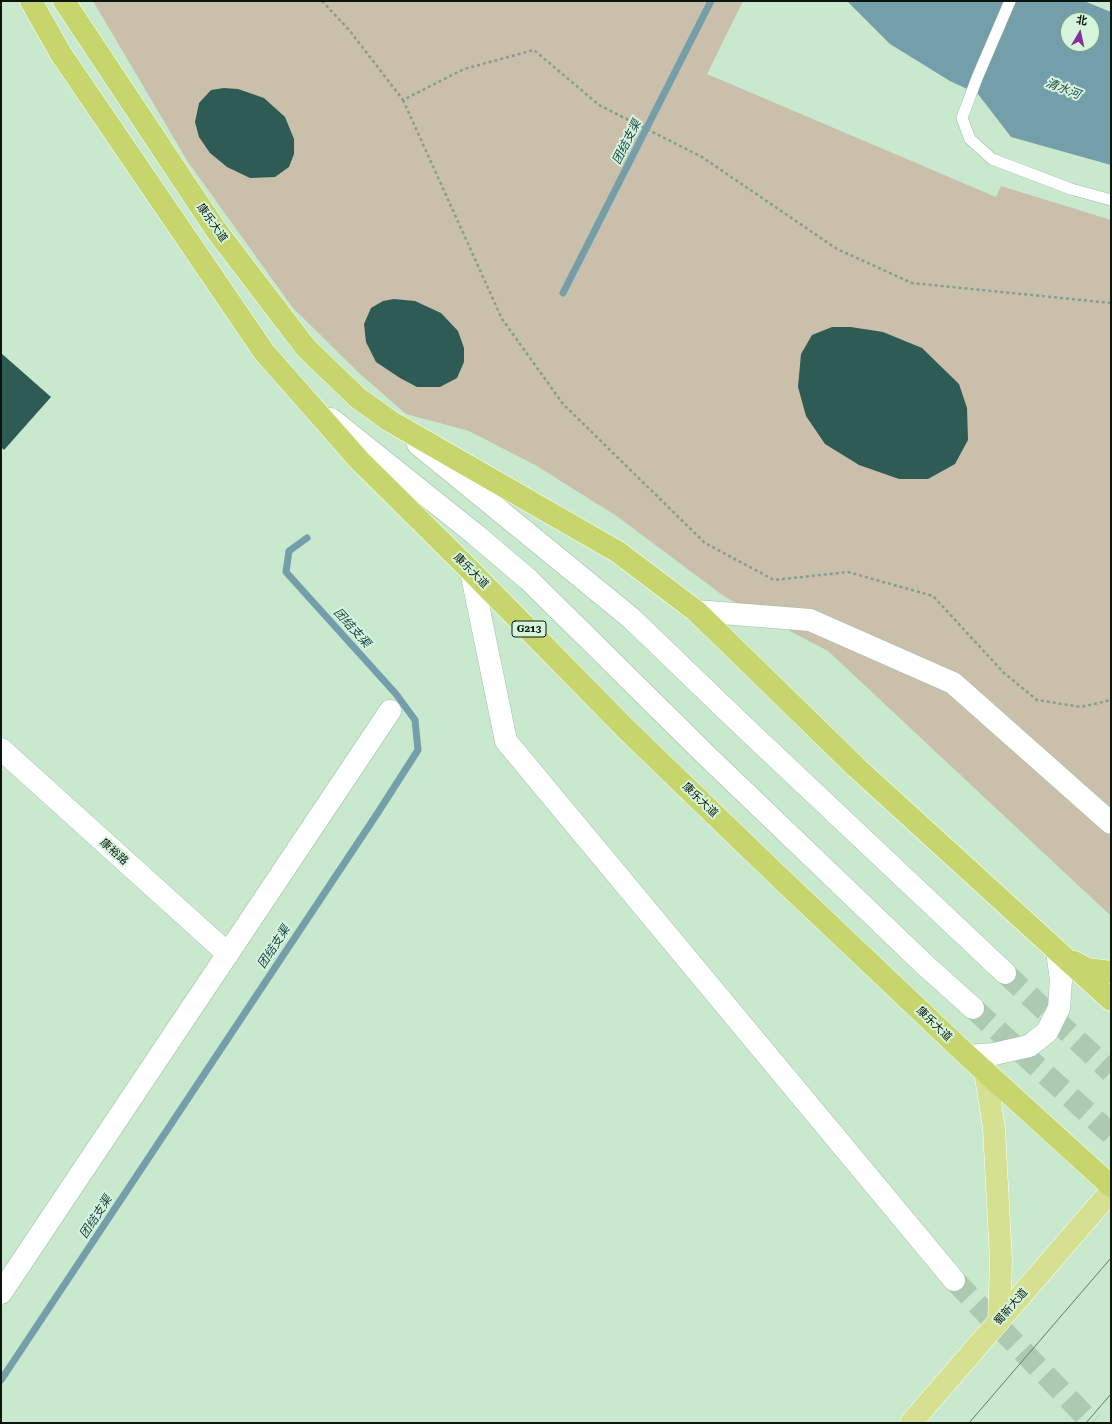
<!DOCTYPE html>
<html>
<head>
<meta charset="utf-8">
<style>
	body { margin:0 }
	#map { position:relative; width:1112px; height:1424px; overflow:hidden; background:#c8e9ce; font-family:"Roboto Serif","Noto Sans SC",serif }
	canvas { display:block }
	.frame { position:absolute; inset:0; border:2px solid #0b170e; pointer-events:none }
	.north { position:absolute; left:1060px; top:12px; width:40px; height:40px; box-sizing:border-box; background:#d5f6db; border:1px solid #849d89; border-radius:50%; rotate:9deg; font-size:11px; font-weight:700; line-height:16px; text-align:center; color:#0b170e }
	.north::after { content:''; display:block; margin:auto; width:14px; height:18px; background:#842f9d; clip-path:polygon(50% 0,100% 100%,50% 72%,0 100%) }
</style>
</head>
<body>
<div id="map">
<canvas width="1112" height="1424"></canvas>
<div class="frame"></div>
<div class="north">北</div>
</div>
<script>
const ctx = document.querySelector('canvas').getContext('2d');
ctx.lineJoin = 'round';
function fillPath(path, color) {
  ctx.fillStyle = color;
  ctx.fill(path, 'evenodd');
}
function shape(rows) {
  const path = new Path2D();
  for (const r of rows) {
    path.moveTo(r[0], r[1]);
    for (let i = 2; i < r.length; i += 2) path.lineTo(r[i], r[i + 1]);
  }
  return path;
}
function trace(path, color, width, dash) {
  ctx.strokeStyle = color;
  ctx.lineWidth = width;
  ctx.lineCap = dash ? 'butt' : 'round';
  ctx.setLineDash(dash || []);
  ctx.stroke(path);
}
function drawText(font, color, halo, rows, align = 'center') {
  ctx.font = font + ' "Roboto Serif","Noto Sans SC",serif';
  ctx.lineWidth = 4;
  ctx.setLineDash([]);
  ctx.textBaseline = 'middle';
  ctx.strokeStyle = halo;
  ctx.fillStyle = color;
  for (const [text, x, y, turn = 0] of rows) {
    ctx.save();
    ctx.translate(x, y);
    ctx.rotate((+turn || 0) * Math.PI / 180);
    ctx.textAlign = isNaN(turn) ? turn : align;
    if (halo) ctx.strokeText(text, 0, 0);
    ctx.fillText(text, 0, 0);
    ctx.restore();
  }
}
const green = shape([
	[93,1,743,1,707,74,996,197,1001,186,1111,220,1111,916,828,651,725,597,618,517,537,466,469,431,406,414,359,373,293,308,188,162]
]);
const water = shape([
	[847,1,1084,1,1111,12,1111,165,1011,137,978,94,950,81,890,44],
	[1068,20,1092,20,1092,44,1068,44]
]);
const stream = shape([
	[563,293,711,1],
	[1,1380,377,814,418,750,415,720,396,694,286,572,289,551,307,538]
]);
const building = shape([
	[224,88,238,89,264,98,285,117,294,139,294,154,289,167,275,177,250,178,227,167,210,153,199,137,195,122,199,103,211,90],
	[394,299,415,301,441,313,458,331,464,348,464,362,457,378,440,387,417,387,400,378,376,362,366,342,364,324,371,308,383,301],
	[832,327,851,327,883,332,922,348,959,384,967,408,968,440,955,464,928,479,899,479,859,465,825,444,806,416,798,387,801,354,812,335],
	[1,353,51,397,4,450,1,447]
]);
const tertiaryTunnel = shape([
	[954,1280,1092,1423]
]);
const secondaryTunnel = shape([
	[1005,973,1111,1072],
	[973,1008,1111,1134]
]);
const path = shape([
	[322,1,350,31,403,100,464,69,534,50,599,105,702,157,837,249,912,283,1111,303],
	[403,100,502,319,563,404,705,543,774,580,848,572,933,596,1004,673,1037,700,1081,707,1111,700]
]);
const service = shape([
	[1010,1,977,78,962,118,970,139,992,159,1071,189,1111,200]
]);
const minor = shape([
	[1,1293,390,711]
]);
const tertiary = shape([
	[471,571,506,741,954,1280],
	[696,611,810,620,953,683,1111,823],
	[1,749,228,954]
]);
const secondary = shape([
	[331,419,476,535,529,580,706,755,925,965,973,1008],
	[418,444,631,618,740,723,1005,973],
	[968,1056,994,1054,1029,1046,1047,1032,1059,1008,1061,980,1057,951]
]);
const primary = shape([
	[985,1071,994,1128,1001,1261,999,1321],
	[911,1423,1111,1191]
]);
const trunk = shape([
	[31,1,61,54,264,352,359,460,471,571,627,730,774,872,968,1056,1111,1186],
	[64,1,216,230,306,348,358,398,390,421,618,552,696,611,857,768,1111,1000],
	[1074,962,1087,969,1111,972]
]);
const tram = shape([
	[969,1423,1111,1258],
	[1086,1423,1111,1394]
]);
const shields = [
	[529,629,34]
];
const shieldNames = [
	["G213",529,629]
];
const streetNames = [
	["康乐大道",212,223,55],
	["康乐大道",471,571,45],
	["康乐大道",700,800,44],
	["康裕路",114,852,42],
	["康乐大道",934,1024,44],
	["蜀新大道",1011,1307,-49]
];
const waterNames = [
	["清水河",1063,89,21],
	["团结支渠",627,142,-63],
	["团结支渠",352,628,48],
	["团结支渠",274,947,-57],
	["团结支渠",96,1217,-57]
];
fillPath(green, '#cabfaa');
fillPath(water, '#749eaa');
trace(stream, '#749eaa', 7);
fillPath(building, '#2f5b55');
trace(tertiaryTunnel, '#accab1', 22, [22, 11]);
trace(secondaryTunnel, '#accab1', 22, [22, 11]);
trace(service, '#a0c0a6', 12);
trace(minor, '#a0c0a6', 23);
trace(tertiary, '#a0c0a6', 23);
trace(secondary, '#a0c0a6', 23);
trace(primary, '#fff', 23);
trace(trunk, '#fff', 23);
trace(path, '#859f8a', 2.5, [3, 3]);
trace(service, '#fff', 11);
trace(minor, '#fff', 22);
trace(tertiary, '#fff', 22);
trace(secondary, '#fff', 22);
trace(primary, '#d5e091', 22);
trace(trunk, '#c7d66c', 22);
trace(tram, '#647a69', 1);
for (const [x, y, w] of shields) {
  const box = new Path2D();
  box.roundRect(x - w / 2, y - 8, w, 16, 3);
  ctx.fillStyle = '#d5f6db';
  ctx.fill(box);
  trace(box, '#0b170e', 1);
}
drawText('bold 10px', '#0b170e', null, shieldNames);
drawText('11px', '#0b170e', '#d5f6db', streetNames);
drawText('italic 12px', '#173f49', '#d5f6db', waterNames);
</script>
</body>
</html>
